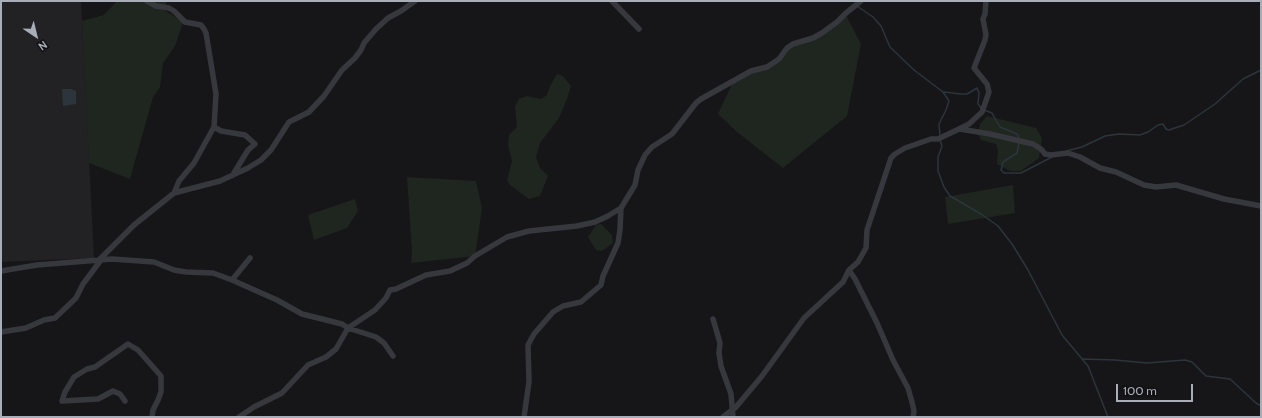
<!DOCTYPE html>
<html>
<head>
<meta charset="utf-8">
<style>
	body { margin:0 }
	#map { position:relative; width:1262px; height:418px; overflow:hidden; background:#161618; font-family:Cabin,sans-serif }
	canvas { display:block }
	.frame { position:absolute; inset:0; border:2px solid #a8adb8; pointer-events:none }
	.north { position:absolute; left:16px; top:16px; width:40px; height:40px; -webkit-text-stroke:3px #111113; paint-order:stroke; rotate:145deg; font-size:11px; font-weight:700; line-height:16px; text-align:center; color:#a8adb8 }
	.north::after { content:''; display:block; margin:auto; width:14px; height:18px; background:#a8adb8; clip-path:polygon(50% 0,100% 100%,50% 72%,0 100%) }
	.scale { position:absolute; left:1116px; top:384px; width:77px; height:18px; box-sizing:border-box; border:2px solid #a8adb8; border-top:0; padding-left:5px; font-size:12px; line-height:14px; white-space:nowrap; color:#a8adb8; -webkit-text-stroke:3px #111113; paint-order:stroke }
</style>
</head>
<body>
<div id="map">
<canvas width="1262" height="418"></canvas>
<div class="frame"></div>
<div class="north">N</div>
<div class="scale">100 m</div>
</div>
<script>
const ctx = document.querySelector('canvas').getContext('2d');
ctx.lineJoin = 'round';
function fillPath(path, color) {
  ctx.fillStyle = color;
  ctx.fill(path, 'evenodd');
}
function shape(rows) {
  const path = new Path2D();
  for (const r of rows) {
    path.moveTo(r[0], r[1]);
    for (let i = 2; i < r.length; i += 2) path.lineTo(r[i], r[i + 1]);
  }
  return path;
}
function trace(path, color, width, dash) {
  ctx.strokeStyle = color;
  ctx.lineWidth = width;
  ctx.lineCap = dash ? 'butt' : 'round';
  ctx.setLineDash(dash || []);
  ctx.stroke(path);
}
const built = shape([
	[1,1,81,1,94,258,1,262]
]);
const green = shape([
	[117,1,167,1,164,10,183,22,175,46,163,63,160,87,153,97,130,179,89,163,82,21,104,15],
	[845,13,861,44,847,116,783,168,737,132,718,114,733,82,751,71,770,66,790,45,814,39],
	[557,74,563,76,571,86,567,99,559,118,540,143,536,157,540,168,548,176,540,196,529,199,510,185,507,180,512,161,508,145,509,135,517,127,515,106,519,99,527,96,541,99,547,95,550,86],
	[987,116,1036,128,1042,138,1039,158,1021,171,1010,171,997,164,998,150,996,144,981,140,978,134,980,124],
	[407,177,476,181,482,208,475,256,411,263,412,251],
	[1013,185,1015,213,948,224,945,197],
	[355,199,358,211,347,228,314,240,308,215],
	[601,224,612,235,613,243,602,251,596,250,588,237,596,225]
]);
const water = shape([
	[62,89,71,89,76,91,76,104,63,106]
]);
const stream = shape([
	[857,6,873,17,881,26,890,47,914,70,943,92,949,101,946,110,939,124,940,137],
	[944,92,961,94,967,94,977,88,979,93,978,104,981,108],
	[984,110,992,113,1000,127,1017,134,1020,140],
	[940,140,942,146,938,157,938,171,944,187,950,196,981,214,998,226,1012,244,1028,270,1062,335,1088,366,1108,417],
	[1019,143,1017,153,1003,162,1001,170,1004,173,1021,173,1052,157],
	[1066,151,1082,147,1105,136,1119,134,1140,135,1148,132,1158,125,1163,124,1166,129,1169,130,1184,125,1215,104,1243,79,1261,70],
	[1083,359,1115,360,1147,363,1185,360,1192,362,1206,376,1230,379,1256,403,1261,406]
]);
const minor = shape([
	[147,1,156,6,169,8,174,11,185,22,201,25,204,29,206,33,216,94,214,127,194,163,179,181,174,193],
	[612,1,639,29],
	[214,127,221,131,245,135,255,144,248,150,234,173],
	[960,129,990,134,1033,144,1041,149,1045,154,1051,155,1068,153,1080,157,1100,168,1116,172,1144,185,1156,187,1176,185,1224,199,1261,206],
	[99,260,134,225,174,193,220,181,248,168,261,160,271,150,289,122,309,112,324,96,342,70,355,58,361,50,364,43,376,29,388,18,401,11,415,1],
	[849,270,855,279,877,323,893,360,908,388,912,402,914,411,913,417],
	[1,271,37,265,112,259,154,262,174,270,186,272,213,273,232,280,250,258],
	[232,280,277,300,302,314,342,324,348,328,376,337,384,343,393,356],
	[713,319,720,343,719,353,721,366,731,394,733,417],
	[1,332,26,328,44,320,55,318,76,298,83,284,101,260],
	[125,401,120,394,113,391,98,399,62,401,65,392,74,377,87,369,95,367,128,344,138,350,161,376,161,392,158,400,153,410,152,417],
	[239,417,254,407,282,393,308,365,326,357,336,349,348,328,375,310,386,298,390,290,396,289,426,275,450,271,467,263,475,256,507,237,529,231,577,226,595,222,608,216,621,208],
	[524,417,529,382,528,345,534,334,553,312,563,306,581,302,601,285,603,276,618,243,620,230,621,208,635,185,638,170,645,155,652,147,672,134,696,103,701,99,751,71,767,67,779,59,787,48,793,44,813,38,822,33,837,22,846,13,861,1],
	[723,417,736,407,762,376,804,318,843,282,849,270,858,262,866,248,867,230,891,158,895,154,905,148,931,139,938,139,959,129,969,124,982,112,989,92,987,84,974,68,985,40,986,35,983,19,985,14,986,1]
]);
fillPath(built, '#222225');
fillPath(green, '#1e261f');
fillPath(water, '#2c353c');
trace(stream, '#2c353c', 1.5);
trace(minor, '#37383d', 5.5);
</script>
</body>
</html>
